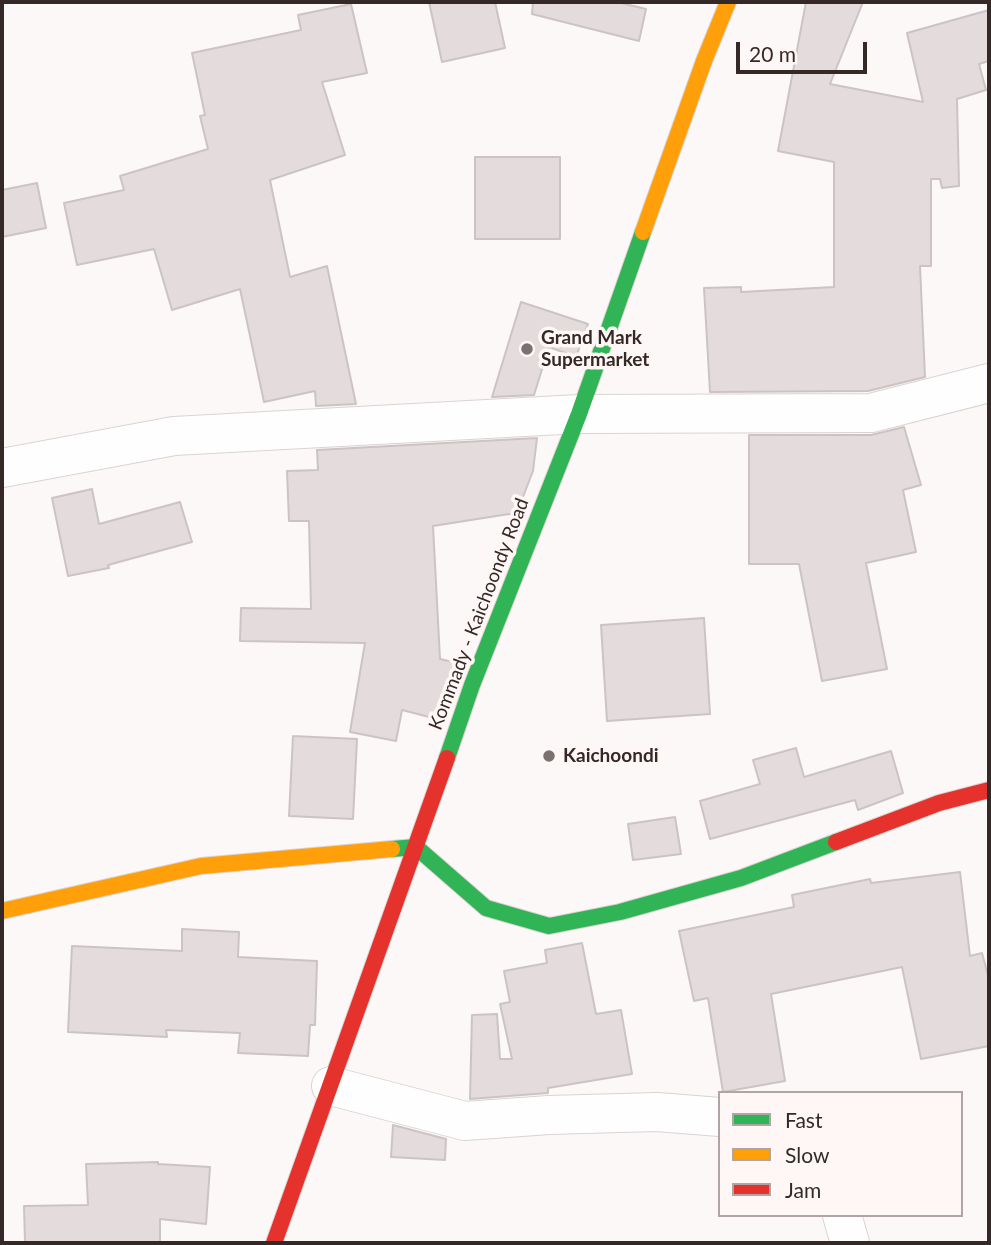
<!DOCTYPE html>
<html>
<head>
<meta charset="utf-8">
<style>
	body { margin:0 }
	#map { position:relative; width:991px; height:1245px; overflow:hidden; background:#fcf8f8; font-family:Lato,sans-serif }
	canvas { display:block }
	.frame { position:absolute; inset:0; border:4px solid #352928; pointer-events:none }
	.legend { position:absolute; left:718px; top:1091px; width:245px; height:126px; box-sizing:border-box; background:#fef7f6; border:2px solid #aea5a4; margin:0; padding:9px 12px; list-style:none; font-size:21px; color:#352928 }
	.legend li { display:flex; align-items:center; gap:14px; height:35px }
	.legend b { width:35px; border:2px solid #aea5a4 }
	.scale { position:absolute; left:736px; top:42px; width:131px; height:32px; box-sizing:border-box; border:4px solid #352928; border-top:0; padding-left:9px; font-size:21px; line-height:24px; white-space:nowrap; color:#352928; -webkit-text-stroke:5px #fef7f6; paint-order:stroke }
</style>
</head>
<body>
<div id="map">
<canvas width="991" height="1245"></canvas>
<div class="frame"></div>
<ul class="legend">
<li><b style="height:9px;background:#30b455"></b>Fast</li>
<li><b style="height:9px;background:#ff9f0a"></b>Slow</li>
<li><b style="height:9px;background:#e5322d"></b>Jam</li>
</ul>
<div class="scale">20 m</div>
</div>
<script>
const ctx = document.querySelector('canvas').getContext('2d');
ctx.lineJoin = 'round';
function fillPath(path, color) {
  ctx.fillStyle = color;
  ctx.fill(path, 'evenodd');
}
function shape(rows) {
  const path = new Path2D();
  for (const r of rows) {
    path.moveTo(r[0], r[1]);
    for (let i = 2; i < r.length; i += 2) path.lineTo(r[i], r[i + 1]);
  }
  return path;
}
function trace(path, color, width, dash) {
  ctx.strokeStyle = color;
  ctx.lineWidth = width;
  ctx.lineCap = dash ? 'butt' : 'round';
  ctx.setLineDash(dash || []);
  ctx.stroke(path);
}
function drawText(font, color, halo, rows, align = 'center') {
  ctx.font = font + ' Lato,sans-serif';
  ctx.lineWidth = 7;
  ctx.setLineDash([]);
  ctx.textBaseline = 'middle';
  ctx.strokeStyle = halo;
  ctx.fillStyle = color;
  for (const [text, x, y, turn = 0] of rows) {
    ctx.save();
    ctx.translate(x, y);
    ctx.rotate((+turn || 0) * Math.PI / 180);
    ctx.textAlign = isNaN(turn) ? turn : align;
    if (halo) ctx.strokeText(text, 0, 0);
    ctx.fillText(text, 0, 0);
    ctx.restore();
  }
}
const building = shape([
	[429,2,495,2,505,48,442,62,429,2],
	[533,2,617,2,646,9,639,41,532,14,533,2],
	[806,2,863,2,830,84,923,102,907,33,989,10,989,61,979,64,986,90,957,99,959,186,942,188,940,179,931,179,931,266,920,266,925,377,868,391,710,392,704,288,741,287,741,292,834,287,834,162,778,151,806,2],
	[351,4,367,73,322,82,345,155,270,180,290,277,327,266,356,404,316,406,315,391,264,402,240,289,172,310,154,249,77,265,64,203,124,190,120,176,208,149,200,116,205,115,192,53,301,30,298,15,351,4],
	[475,157,560,157,560,239,475,239,475,157],
	[37,183,46,228,2,237,2,190,37,183],
	[521,302,588,324,576,357,549,347,534,395,492,397,521,302],
	[904,427,921,485,903,490,916,552,866,563,887,669,822,681,799,564,749,564,749,435,871,435,904,427],
	[537,438,533,471,516,515,509,514,433,526,440,659,457,663,437,719,402,710,396,741,350,732,365,643,240,641,241,608,311,609,309,521,289,521,287,471,318,470,317,450,537,438],
	[92,489,99,524,180,502,192,542,108,565,109,568,68,576,52,498,92,489],
	[704,618,710,714,607,721,601,625,704,618],
	[293,736,357,739,353,819,289,816,293,736],
	[796,748,804,777,891,751,903,793,858,810,855,800,710,839,700,801,760,784,753,760,796,748],
	[675,817,681,854,633,860,628,824,675,817],
	[960,872,970,956,982,953,989,979,989,1046,921,1059,902,967,771,994,785,1081,723,1092,708,998,694,1001,679,931,794,907,792,895,870,879,871,883,960,872],
	[182,929,239,932,238,957,317,961,315,1025,310,1025,308,1056,238,1053,240,1033,166,1030,167,1037,68,1032,72,946,182,951,182,929],
	[582,943,596,1014,621,1010,632,1074,548,1088,548,1093,470,1099,472,1015,497,1014,500,1059,512,1059,500,1004,510,1002,504,971,547,963,545,950,582,943],
	[393,1125,446,1139,445,1160,391,1157,393,1125],
	[158,1162,158,1164,210,1167,206,1224,160,1219,160,1243,25,1243,24,1206,88,1205,86,1164,158,1162]
]);
const street = shape([
	[2,468,174,436,579,414,871,413,989,383],
	[331,1086,465,1121,549,1115,657,1112,720,1117],
	[842,1215,850,1243]
]);
const fast = shape([
	[447,758,472,685,579,414,643,232],
	[392,849,416,847,486,908,549,926,620,912,741,878,836,842]
]);
const slow = shape([
	[643,232,704,61,728,2],
	[2,911,201,866,392,849]
]);
const jam = shape([
	[836,842,939,803,989,790],
	[274,1243,447,758]
]);
const markers = [
	[527,349,7,"#7b7171"],
	[549,756,7,"#7b7171"]
];
const poiNames = [
	["Grand Mark",541,338],
	["Supermarket",541,360],
	["Kaichoondi",563,756]
];
const streetNames = [
	["Kommady - Kaichoondy Road",479,614,-69]
];
fillPath(building, '#e4dcdc');
trace(building, '#ccc4c4', 2);
trace(street, '#dbd3d2', 40);
trace(fast, '#dbd3d2', 18);
trace(slow, '#dbd3d2', 18);
trace(jam, '#dbd3d2', 18);
trace(street, '#fffefe', 38);
trace(fast, '#30b455', 16);
trace(slow, '#ff9f0a', 16);
trace(jam, '#e5322d', 16);
for (const [x, y, r, color] of markers) {
  const dot = new Path2D();
  dot.arc(x, y, r, 0, 2 * Math.PI);
  ctx.fillStyle = color;
  ctx.fill(dot);
  trace(dot, '#fef7f6', 2.5);
}
drawText('bold 19px', '#352928', '#fef7f6', poiNames, 'left');
drawText('19px', '#352928', '#fef7f6', streetNames);
</script>
</body>
</html>
